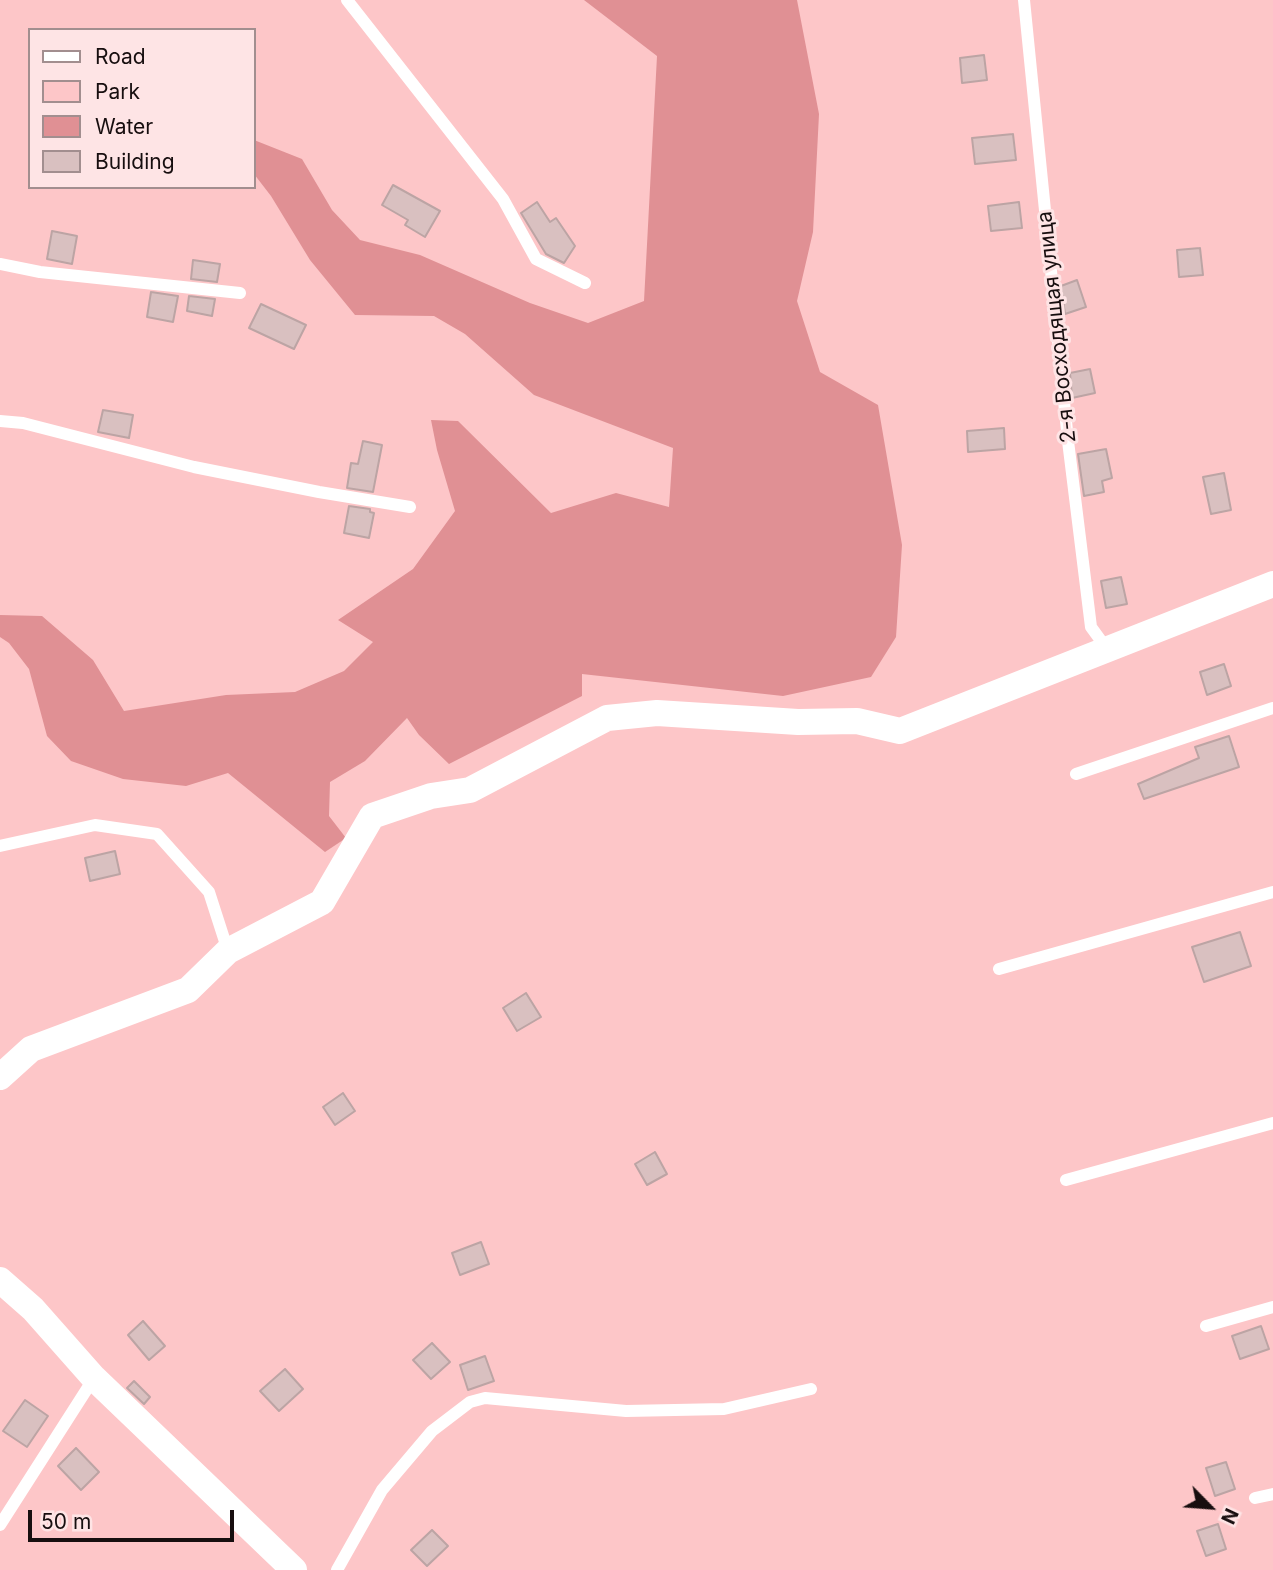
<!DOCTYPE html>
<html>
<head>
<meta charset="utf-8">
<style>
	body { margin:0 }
	#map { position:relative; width:1273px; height:1570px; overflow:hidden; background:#fee4e5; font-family:Inter,sans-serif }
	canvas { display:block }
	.legend { position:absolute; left:28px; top:28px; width:228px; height:161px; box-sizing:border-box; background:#fee4e5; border:2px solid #a28e8f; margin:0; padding:9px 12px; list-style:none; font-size:21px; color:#170e0f }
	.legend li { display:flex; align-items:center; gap:14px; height:35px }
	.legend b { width:35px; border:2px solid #a28e8f }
	.north { position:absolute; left:1175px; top:1472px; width:70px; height:70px; -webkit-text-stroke:5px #fee4e5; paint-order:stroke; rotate:115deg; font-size:19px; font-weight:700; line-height:28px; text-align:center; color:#170e0f }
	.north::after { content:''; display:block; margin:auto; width:24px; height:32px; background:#170e0f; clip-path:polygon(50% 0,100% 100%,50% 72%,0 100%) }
	.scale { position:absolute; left:28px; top:1510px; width:206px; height:32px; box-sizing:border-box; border:4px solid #170e0f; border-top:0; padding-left:9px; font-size:21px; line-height:24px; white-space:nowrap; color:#170e0f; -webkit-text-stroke:5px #fee4e5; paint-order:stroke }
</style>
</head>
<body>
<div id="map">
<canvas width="1273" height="1570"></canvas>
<ul class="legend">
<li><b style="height:9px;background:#fff"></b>Road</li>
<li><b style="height:19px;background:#fdc6c8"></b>Park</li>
<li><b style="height:19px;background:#e09094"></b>Water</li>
<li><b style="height:19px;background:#d9c0c0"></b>Building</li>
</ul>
<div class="north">N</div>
<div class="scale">50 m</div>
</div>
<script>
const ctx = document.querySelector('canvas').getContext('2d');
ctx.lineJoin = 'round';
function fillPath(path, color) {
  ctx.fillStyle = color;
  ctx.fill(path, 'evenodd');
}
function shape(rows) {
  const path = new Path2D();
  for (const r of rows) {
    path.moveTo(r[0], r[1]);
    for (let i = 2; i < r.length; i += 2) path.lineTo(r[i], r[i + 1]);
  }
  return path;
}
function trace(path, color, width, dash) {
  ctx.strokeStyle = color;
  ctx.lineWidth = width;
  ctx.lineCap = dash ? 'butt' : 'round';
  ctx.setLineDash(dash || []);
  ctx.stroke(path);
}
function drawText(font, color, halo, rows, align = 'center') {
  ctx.font = font + ' Inter,sans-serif';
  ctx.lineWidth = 6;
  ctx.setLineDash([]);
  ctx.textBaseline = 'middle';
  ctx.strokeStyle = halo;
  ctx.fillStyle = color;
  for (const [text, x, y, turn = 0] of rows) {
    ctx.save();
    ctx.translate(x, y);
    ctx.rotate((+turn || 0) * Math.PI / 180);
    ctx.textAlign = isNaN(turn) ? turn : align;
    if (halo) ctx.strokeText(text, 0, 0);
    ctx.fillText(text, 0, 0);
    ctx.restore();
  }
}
const green = shape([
	[0,0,1273,0,1273,1570,0,1570],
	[30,30,254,30,254,187,30,187]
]);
const water = shape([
	[584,0,797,0,819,114,813,232,797,301,820,372,878,405,902,545,896,637,871,677,783,696,582,674,582,696,449,764,419,735,407,718,365,761,330,782,329,816,346,838,325,852,228,773,186,786,123,779,71,761,47,736,29,669,9,643,0,637,0,615,42,616,93,660,124,711,226,695,295,692,344,671,373,642,338,620,413,569,455,511,437,450,431,420,458,421,551,513,616,493,669,507,673,448,534,395,465,334,434,316,355,315,310,260,271,196,254,174,254,140,302,159,332,210,360,240,420,255,530,303,588,323,644,301,657,56]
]);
const building = shape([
	[984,55,987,80,962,83,960,58,984,55],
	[1013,134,1016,160,975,164,972,138,1013,134],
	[393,185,440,211,425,237,405,225,408,220,382,205,393,185],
	[537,202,550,222,556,218,575,246,564,263,546,254,521,213,537,202],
	[1019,202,1022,228,991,231,988,206,1019,202],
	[52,231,77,236,72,264,47,259,52,231],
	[1200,248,1203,275,1179,277,1177,250,1200,248],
	[193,260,220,264,217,282,191,279,193,260],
	[1077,280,1086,307,1065,314,1061,286,1077,280],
	[151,292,178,296,173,322,147,317,151,292],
	[189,296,215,299,212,316,187,311,189,296],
	[261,304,306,325,294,349,249,328,261,304],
	[1090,369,1095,393,1072,398,1070,373,1090,369],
	[103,410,133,415,129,438,98,432,103,410],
	[1004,428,1005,449,968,452,967,431,1004,428],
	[363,441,382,445,373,492,347,488,351,463,358,464,363,441],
	[1106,449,1112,478,1102,481,1104,492,1084,496,1078,454,1106,449],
	[1224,473,1231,510,1211,514,1203,477,1224,473],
	[349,506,370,509,370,512,374,513,369,538,344,533,349,506],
	[1121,577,1127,604,1106,608,1101,581,1121,577],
	[1224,664,1231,686,1207,695,1200,672,1224,664],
	[1229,736,1239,767,1144,799,1138,784,1199,758,1195,747,1229,736],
	[115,851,120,874,90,881,85,858,115,851],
	[1240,932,1251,966,1204,982,1192,947,1240,932],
	[526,993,541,1017,517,1031,503,1008,526,993],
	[343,1093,355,1111,335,1125,323,1107,343,1093],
	[655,1152,667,1174,647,1185,635,1164,655,1152],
	[481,1242,489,1264,460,1275,452,1253,481,1242],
	[143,1321,165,1346,149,1360,128,1335,143,1321],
	[1261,1326,1269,1349,1240,1359,1232,1336,1261,1326],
	[432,1343,450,1362,431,1379,413,1360,432,1343],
	[485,1356,494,1381,468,1390,460,1365,485,1356],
	[285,1369,303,1389,279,1411,260,1391,285,1369],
	[134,1381,150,1397,144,1404,127,1388,134,1381],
	[25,1400,48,1416,27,1447,3,1431,25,1400],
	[76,1448,99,1472,81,1490,58,1466,76,1448],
	[1226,1462,1235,1489,1215,1496,1206,1468,1226,1462],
	[1218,1524,1226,1549,1206,1556,1197,1531,1218,1524],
	[432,1530,448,1546,427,1566,411,1550,432,1530]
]);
const lane = shape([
	[347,0,503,199,536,259,585,283],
	[1024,0,1068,441,1091,627,1107,649],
	[0,264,40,272,240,293],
	[0,421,23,423,194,467,319,492,410,507],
	[1076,774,1273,708],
	[0,846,95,825,157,834,209,892,228,951],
	[999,969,1273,892],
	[1066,1180,1273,1123],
	[1206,1326,1273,1307],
	[1255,1498,1273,1494],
	[0,1525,94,1378],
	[337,1570,382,1490,432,1431,470,1402,485,1398,626,1411,724,1409,811,1389]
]);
const street = shape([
	[0,1077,31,1049,188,990,228,951,322,902,372,816,431,796,470,790,607,718,657,713,798,722,857,721,900,731,1273,584],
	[0,1280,33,1309,94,1378,294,1570]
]);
const streetNames = [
	["2-я Восходящая улица",1057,327,-96]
];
fillPath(green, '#fdc6c8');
fillPath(water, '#e09094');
fillPath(building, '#d9c0c0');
trace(building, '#bca4a4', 2);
trace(lane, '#fff', 12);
trace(street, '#fff', 26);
drawText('21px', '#170e0f', '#fee4e5', streetNames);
</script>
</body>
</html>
